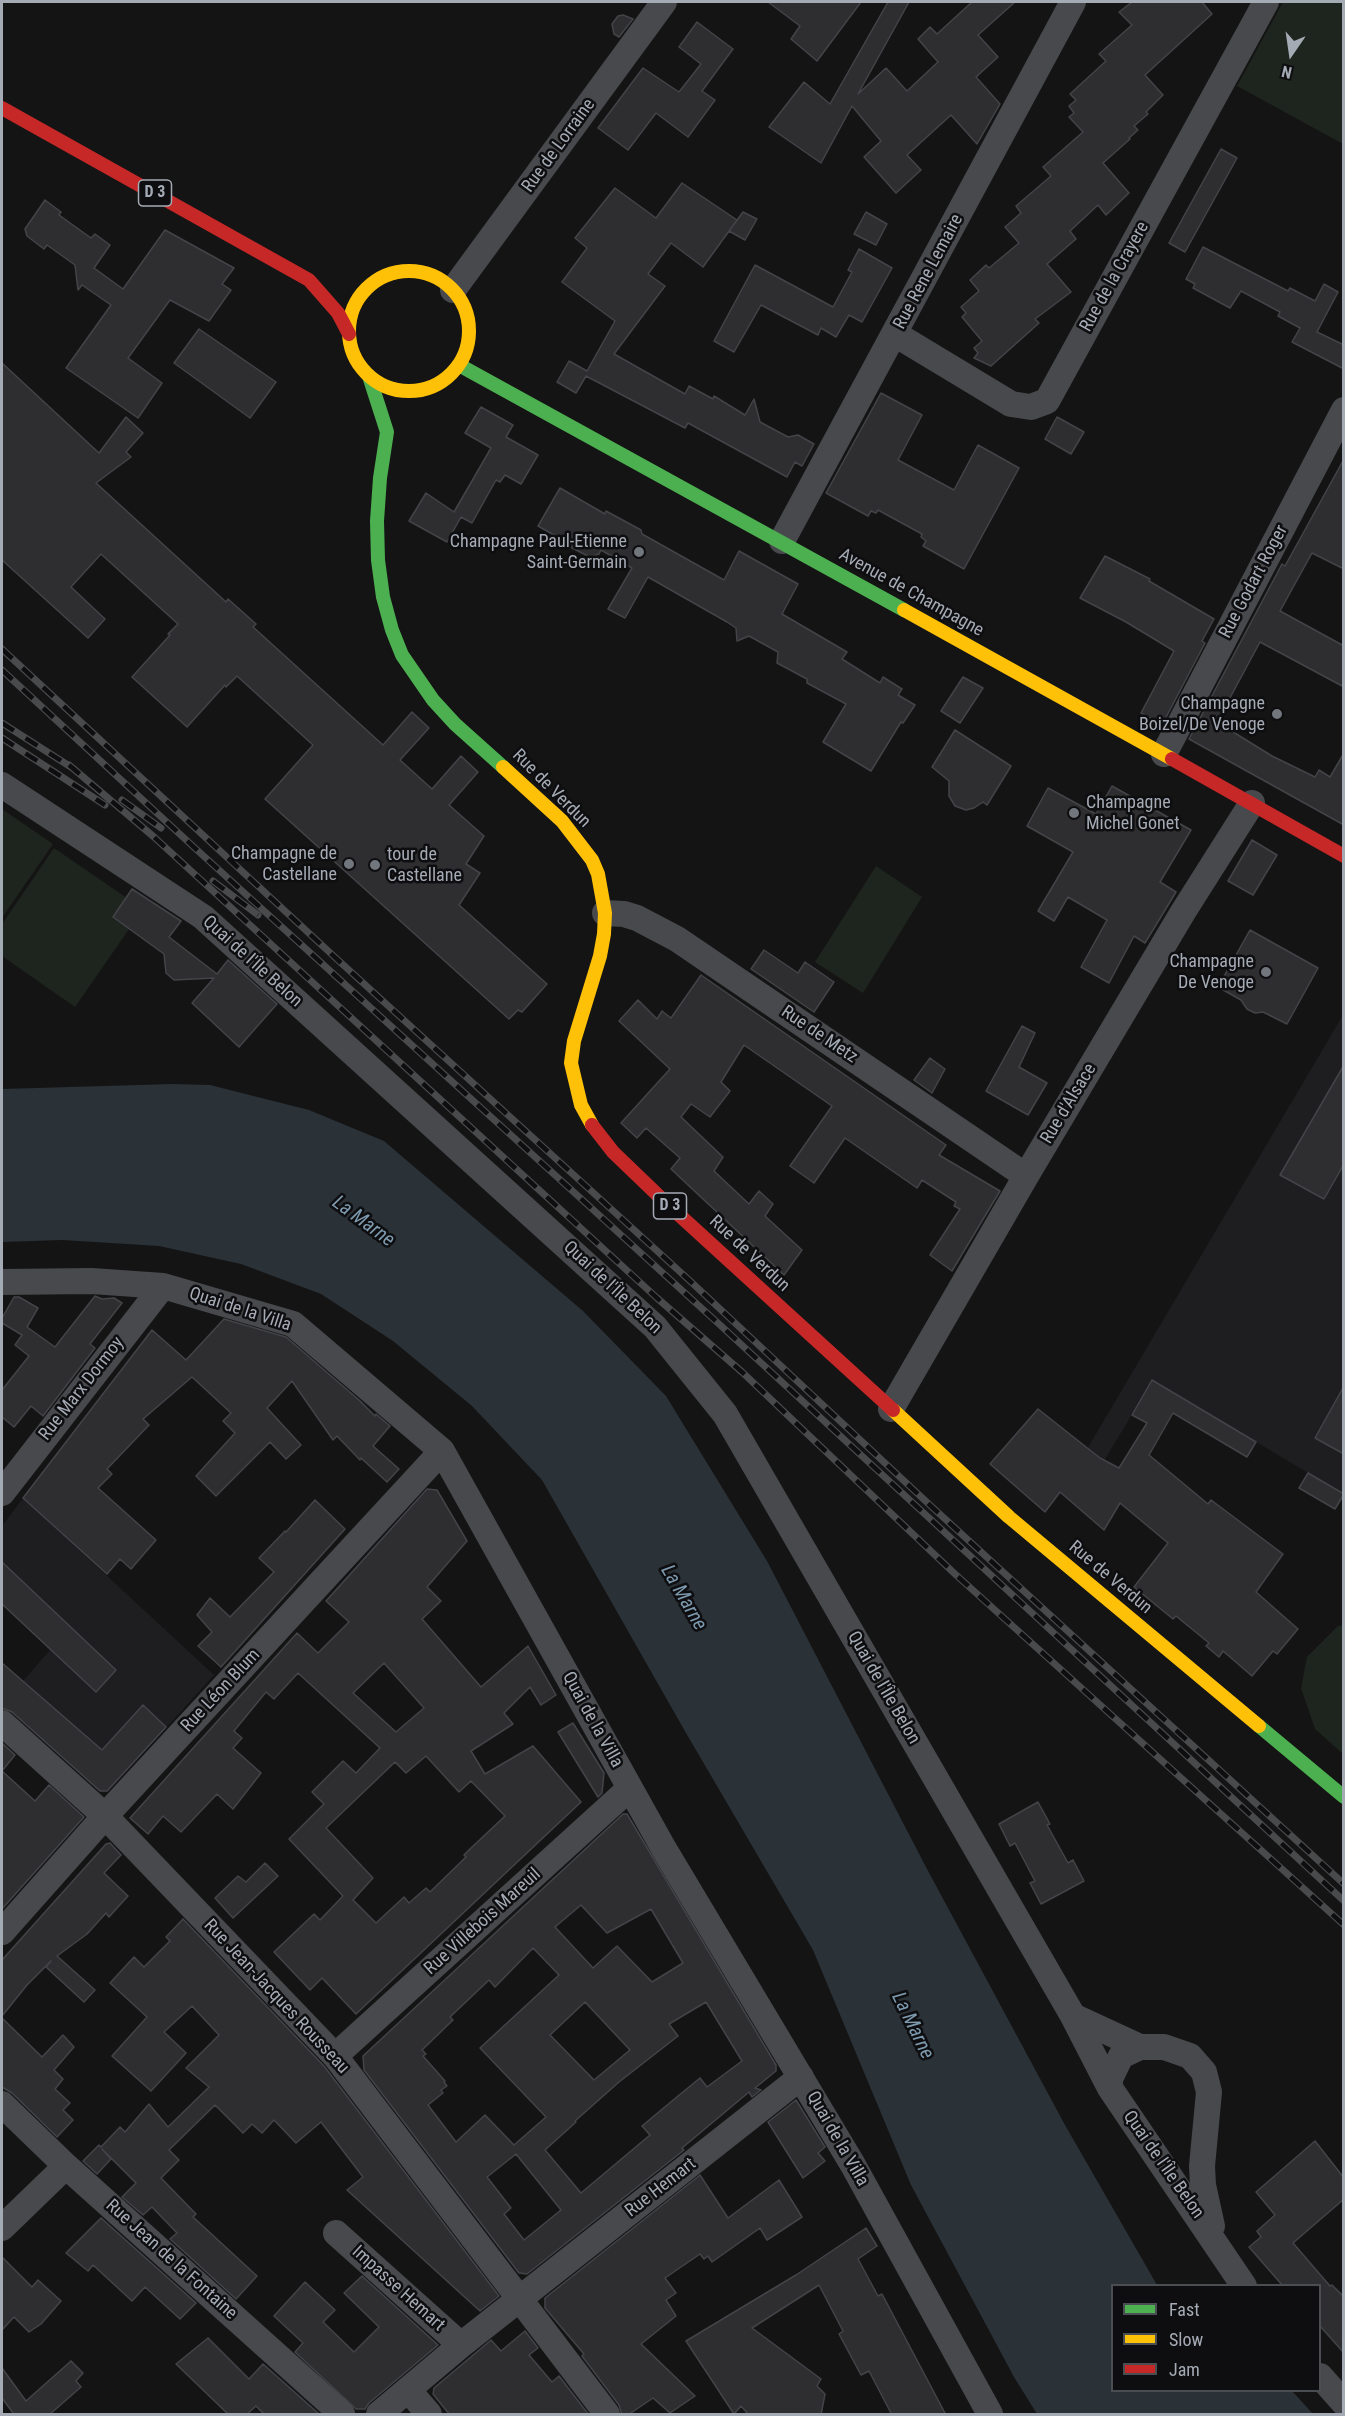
<!DOCTYPE html>
<html>
<head>
<meta charset="utf-8">
<style>
	body { margin:0 }
	#map { position:relative; width:1345px; height:2416px; overflow:hidden; background:#141414; font-family:"Roboto Condensed",sans-serif }
	canvas { display:block }
	.frame { position:absolute; inset:0; border:3px solid #a5abb5; pointer-events:none }
	.legend { position:absolute; left:1111px; top:2284px; width:210px; height:108px; box-sizing:border-box; background:#0e0e10; border:2px solid #4a4d52; margin:0; padding:8px 10px; list-style:none; font-size:18px; color:#a5abb5 }
	.legend li { display:flex; align-items:center; gap:12px; height:30px }
	.legend b { width:30px; border:2px solid #4a4d52 }
	.north { position:absolute; left:1261px; top:24px; width:60px; height:60px; -webkit-text-stroke:4px #0e0e10; paint-order:stroke; rotate:193deg; font-size:16px; font-weight:700; line-height:24px; text-align:center; color:#a5abb5 }
	.north::after { content:''; display:block; margin:auto; width:21px; height:27px; background:#a5abb5; clip-path:polygon(50% 0,100% 100%,50% 72%,0 100%) }
</style>
</head>
<body>
<div id="map">
<canvas width="1345" height="2416"></canvas>
<div class="frame"></div>
<ul class="legend">
<li><b style="height:8px;background:#4caf50"></b>Fast</li>
<li><b style="height:8px;background:#ffc107"></b>Slow</li>
<li><b style="height:8px;background:#c62828"></b>Jam</li>
</ul>
<div class="north">N</div>
</div>
<script>
const ctx = document.querySelector('canvas').getContext('2d');
ctx.lineJoin = 'round';
function fillPath(path, color) {
  ctx.fillStyle = color;
  ctx.fill(path, 'evenodd');
}
function shape(rows) {
  const path = new Path2D();
  for (const r of rows) {
    if (r.length === 3) {
      path.moveTo(r[0] + r[2], r[1]);
      path.arc(r[0], r[1], r[2], 0, 2 * Math.PI);
      continue;
    }
    path.moveTo(r[0], r[1]);
    for (let i = 2; i < r.length; i += 2) path.lineTo(r[i], r[i + 1]);
  }
  return path;
}
function trace(path, color, width, dash) {
  ctx.strokeStyle = color;
  ctx.lineWidth = width;
  ctx.lineCap = dash ? 'butt' : 'round';
  ctx.setLineDash(dash || []);
  ctx.stroke(path);
}
function drawText(font, color, halo, rows, align = 'center') {
  ctx.font = font + ' "Roboto Condensed",sans-serif';
  ctx.lineWidth = 5;
  ctx.setLineDash([]);
  ctx.textBaseline = 'middle';
  ctx.strokeStyle = halo;
  ctx.fillStyle = color;
  for (const [text, x, y, turn = 0] of rows) {
    ctx.save();
    ctx.translate(x, y);
    ctx.rotate((+turn || 0) * Math.PI / 180);
    ctx.textAlign = isNaN(turn) ? turn : align;
    if (halo) ctx.strokeText(text, 0, 0);
    ctx.fillText(text, 0, 0);
    ctx.restore();
  }
}
const built = shape([
	[1343,1015,1343,1494,1153,1380,1096,1474,1080,1461],
	[23,1498,214,1675,108,1792,99,1791,2,1701,2,1671,6,1667,23,1681,50,1650,2,1604,2,1526]
]);
const green = shape([
	[1283,2,1343,2,1343,144,1237,86],
	[2,809,53,844,2,918],
	[54,848,143,909,75,1007,2,956,2,924],
	[876,866,922,897,863,993,815,962],
	[1343,1625,1344,1625,1343,1754,1315,1729,1301,1688,1307,1657,1338,1626]
]);
const water = shape([
	[173,1084,210,1085,309,1110,384,1141,583,1311,666,1396,767,1561,927,1869,1065,2125,1157,2285,1112,2286,1112,2390,1279,2391,1293,2392,1313,2414,1037,2414,1014,2377,911,2185,813,1950,686,1733,542,1480,472,1406,393,1341,321,1294,241,1264,159,1246,62,1240,2,1242,2,1089]
]);
const building = shape([
	[768,2,861,2,817,61,791,39,800,26,768,2],
	[888,2,909,2,858,94,886,68,907,91,938,62,918,39,930,27,937,34,972,2,1015,2,978,35,998,57,976,77,1000,104,977,144,951,115,907,155,921,170,896,193,864,157,881,141,852,106,821,163,769,127,804,82,830,104,888,2],
	[1132,2,1202,2,1212,14,1145,75,1163,95,1146,112,1148,114,1134,126,1138,130,1129,138,1130,139,1103,163,1129,193,1106,215,1098,205,1070,231,1076,239,1047,264,1071,292,1035,319,1039,323,991,366,974,358,978,353,974,348,982,341,962,317,966,313,961,307,979,291,970,280,986,265,989,268,1019,243,1005,227,1021,213,1016,206,1051,176,1043,167,1083,132,1069,117,1074,113,1069,106,1076,100,1070,94,1106,61,1099,54,1132,25,1119,12,1132,2],
	[623,15,633,19,619,37,614,34,612,24,618,16,623,15],
	[697,22,733,49,702,91,715,100,688,137,656,113,628,150,598,128,643,68,679,92,701,64,679,47,697,22],
	[1221,149,1237,158,1185,252,1169,243,1221,149],
	[682,183,737,220,703,267,671,243,648,274,665,286,614,354,685,394,689,386,713,399,714,396,745,415,754,399,760,422,788,437,798,435,814,444,802,466,795,462,787,477,688,423,685,428,586,376,576,393,557,382,569,361,587,371,615,321,562,282,587,248,575,238,615,188,656,218,682,183],
	[45,200,61,212,59,215,91,238,95,234,110,245,94,268,123,289,165,230,234,268,222,284,231,290,209,321,170,300,128,358,162,383,138,418,66,368,111,305,82,285,78,290,75,265,47,245,44,249,27,236,25,229,45,200],
	[743,212,757,219,745,240,729,231,743,212],
	[866,212,887,224,876,245,854,234,866,212],
	[1203,247,1288,291,1290,288,1315,301,1324,284,1338,292,1317,332,1344,345,1344,369,1292,342,1300,328,1278,316,1280,312,1241,291,1230,308,1193,288,1195,284,1186,279,1203,247],
	[859,249,892,268,862,322,849,315,836,337,821,328,818,335,761,305,734,352,714,341,755,265,833,307,852,272,848,270,859,249],
	[199,329,276,382,250,418,174,363,199,329],
	[2,363,99,453,126,417,143,433,126,452,131,457,96,483,226,602,228,599,256,624,253,627,383,745,412,712,429,728,400,760,432,789,461,756,478,772,449,805,484,836,466,864,480,873,459,905,547,984,522,1012,518,1010,509,1019,265,799,313,745,237,676,226,687,225,685,187,727,132,677,170,635,168,634,178,624,101,554,71,587,105,619,88,638,2,560,2,363],
	[881,393,922,415,898,460,954,490,978,445,1019,468,964,569,923,546,926,541,921,537,922,534,878,510,876,513,871,511,868,516,826,493,881,393],
	[481,407,513,425,506,437,538,455,521,484,505,475,500,482,496,480,472,523,461,517,447,542,409,521,426,493,454,512,491,448,465,433,481,407],
	[1057,417,1084,432,1071,454,1045,439,1057,417],
	[1344,459,1344,569,1312,553,1280,611,1344,646,1344,687,1260,642,1217,722,1272,756,1315,777,1319,770,1330,777,1344,753,1344,825,1189,739,1282,564,1285,566,1344,459],
	[560,488,605,514,606,511,641,530,642,534,724,580,739,551,798,584,782,614,847,652,842,659,880,683,883,677,902,689,898,695,915,705,903,723,901,722,871,771,823,742,846,704,807,683,807,679,777,663,778,652,749,636,737,641,736,628,727,622,648,577,625,618,608,609,632,568,601,550,599,554,590,557,552,538,554,535,538,526,560,488],
	[1105,556,1150,579,1149,581,1214,619,1202,641,1205,643,1162,725,1141,713,1174,651,1126,622,1080,598,1105,556],
	[963,677,983,688,960,723,941,711,963,677],
	[955,730,1011,766,987,805,983,802,974,808,966,810,955,806,949,796,949,781,932,767,955,730],
	[1112,786,1191,830,1160,882,1176,892,1145,943,1134,936,1109,983,1081,967,1107,920,1068,897,1054,921,1038,911,1073,852,1027,826,1048,788,1096,814,1112,786],
	[1252,840,1277,855,1253,895,1228,881,1252,840],
	[132,889,181,921,169,937,217,974,228,960,277,1004,239,1047,192,1003,214,978,174,980,166,973,164,954,113,917,132,889],
	[1250,930,1318,968,1287,1024,1263,1012,1255,1013,1247,1009,1241,1000,1218,987,1250,930],
	[764,950,798,973,805,962,834,982,814,1012,751,969,764,950],
	[701,975,946,1145,939,1155,1000,1191,952,1271,930,1255,960,1209,954,1206,956,1202,922,1180,917,1188,845,1138,814,1183,790,1166,832,1106,744,1045,721,1082,730,1091,710,1117,691,1104,681,1117,723,1157,714,1171,749,1204,759,1191,773,1204,765,1216,802,1250,784,1275,671,1169,680,1158,646,1128,637,1138,621,1123,670,1069,619,1021,638,1000,657,1019,662,1011,671,1018,701,975],
	[1022,1026,1035,1033,1019,1067,1047,1083,1028,1115,986,1091,1022,1026],
	[930,1058,945,1069,932,1093,914,1080,930,1058],
	[1344,1065,1344,1164,1324,1199,1280,1175,1344,1065],
	[95,1296,102,1299,114,1298,122,1303,90,1344,95,1348,43,1416,31,1406,14,1427,2,1417,2,1390,29,1356,15,1345,22,1335,2,1323,2,1318,14,1297,19,1297,38,1308,27,1327,55,1347,95,1296],
	[224,1319,286,1337,359,1400,375,1416,376,1414,390,1426,373,1446,399,1469,387,1482,361,1458,360,1460,337,1436,333,1440,292,1381,267,1408,301,1445,286,1459,270,1442,216,1496,196,1476,235,1433,223,1421,231,1413,192,1377,143,1419,149,1425,107,1469,112,1474,98,1488,156,1540,131,1569,120,1559,107,1574,23,1498,152,1330,186,1360,224,1319],
	[1152,1380,1256,1442,1247,1457,1173,1413,1149,1455,1208,1504,1211,1500,1283,1554,1256,1592,1298,1629,1277,1654,1273,1651,1252,1676,1223,1651,1219,1657,1206,1646,1209,1643,1176,1616,1173,1619,1134,1587,1168,1543,1120,1503,1104,1530,1060,1492,1045,1512,990,1464,1038,1409,1100,1458,1119,1468,1147,1423,1132,1415,1152,1380],
	[1344,1386,1344,1454,1315,1438,1344,1386],
	[1308,1473,1344,1494,1335,1509,1299,1488,1308,1473],
	[427,1489,437,1490,467,1541,427,1587,441,1601,422,1619,481,1687,528,1646,556,1695,541,1705,530,1687,504,1713,513,1724,471,1751,485,1774,533,1746,581,1802,356,2014,322,1978,310,1990,274,1952,314,1914,320,1920,343,1896,289,1839,324,1804,312,1792,343,1761,356,1773,380,1748,298,1673,274,1699,266,1692,234,1731,242,1738,233,1748,261,1773,233,1809,217,1794,181,1832,163,1816,148,1834,130,1818,297,1633,318,1653,349,1622,326,1601,427,1489],
	[384,1663,424,1708,396,1732,353,1693,384,1663],
	[426,1756,459,1792,471,1781,505,1816,470,1849,464,1855,466,1857,430,1892,426,1888,409,1903,404,1897,376,1923,353,1900,373,1878,326,1828,395,1762,406,1773,426,1756],
	[315,1500,345,1529,221,1667,198,1646,212,1632,197,1615,210,1598,230,1617,274,1572,259,1558,285,1531,286,1532,315,1500],
	[2,1562,116,1670,96,1692,2,1604,2,1562],
	[2,1663,102,1750,143,1705,166,1727,107,1791,100,1791,12,1712,2,1708,2,1663],
	[573,1723,604,1773,602,1793,598,1797,558,1732,573,1723],
	[2,1743,15,1755,2,1771,35,1801,49,1785,84,1817,2,1909,2,1743],
	[1038,1802,1050,1824,1047,1825,1068,1863,1073,1860,1084,1881,1041,1904,1030,1883,1035,1881,1015,1843,1010,1846,999,1824,1038,1802],
	[623,1814,627,1814,776,2065,776,2071,755,2088,761,2090,752,2097,749,2092,682,2148,684,2150,527,2274,519,2273,364,2070,363,2056,623,1814],
	[581,1905,607,1933,651,1909,683,1963,652,1982,617,1946,593,1968,555,1927,581,1905],
	[533,1948,559,1975,480,2048,546,2117,514,2145,485,2115,456,2142,428,2105,443,2093,441,2090,447,2086,444,2082,445,2081,423,2056,426,2054,422,2050,453,2020,450,2017,489,1980,495,1987,533,1948],
	[585,2002,630,2050,594,2080,550,2035,585,2002],
	[706,2002,742,2061,707,2087,700,2078,678,2096,642,2126,650,2135,581,2193,545,2150,576,2122,575,2121,619,2082,678,2036,669,2024,706,2002],
	[516,2154,561,2210,524,2240,504,2214,511,2208,487,2177,516,2154],
	[110,1843,121,1855,104,1873,128,1896,109,1917,106,1913,87,1934,57,1956,95,1990,84,2002,46,1967,51,1961,27,1985,2,2016,2,1960,106,1844,110,1843],
	[265,1863,278,1876,233,1918,215,1898,238,1876,246,1882,265,1863],
	[183,1919,324,2066,499,2296,480,2311,347,2190,363,2177,321,2122,296,2143,274,2120,262,2133,252,2124,243,2133,215,2105,169,2150,179,2160,161,2178,196,2214,193,2217,257,2276,236,2299,170,2239,177,2233,152,2207,143,2215,122,2197,136,2183,102,2149,111,2159,97,2174,83,2161,99,2145,101,2147,120,2127,125,2132,149,2104,168,2127,209,2087,186,2068,219,2035,192,2006,164,2032,186,2053,151,2091,112,2056,147,2017,110,1983,134,1957,144,1967,170,1941,166,1937,183,1919],
	[2,2018,42,2057,63,2035,74,2047,54,2070,63,2079,55,2089,70,2103,63,2110,73,2120,57,2137,12,2093,2,2087,2,2018],
	[796,2100,825,2147,818,2153,825,2161,803,2178,768,2122,796,2100],
	[1315,2141,1344,2178,1344,2199,1293,2243,1330,2286,1332,2285,1344,2297,1344,2353,1320,2326,1320,2286,1283,2286,1249,2247,1261,2237,1257,2231,1275,2215,1256,2192,1315,2141],
	[700,2175,728,2218,779,2180,802,2217,767,2240,760,2228,712,2262,708,2256,704,2259,700,2254,665,2278,676,2293,666,2300,676,2316,641,2344,695,2396,670,2413,653,2398,628,2415,622,2415,619,2405,582,2356,584,2354,545,2308,545,2298,700,2175],
	[101,2218,196,2303,180,2319,145,2287,132,2301,93,2265,88,2271,66,2253,101,2218],
	[866,2228,877,2246,858,2259,878,2296,882,2294,946,2415,892,2415,869,2371,861,2375,839,2334,843,2331,819,2285,752,2328,821,2379,817,2386,825,2394,821,2415,749,2415,741,2406,734,2414,686,2341,796,2275,866,2228],
	[2,2257,32,2287,38,2280,61,2301,41,2324,29,2332,14,2317,2,2330,2,2257],
	[362,2276,438,2345,369,2403,365,2409,356,2409,295,2352,303,2343,274,2316,305,2282,335,2310,323,2322,354,2352,379,2327,344,2293,362,2276],
	[525,2331,538,2348,529,2355,552,2382,559,2376,589,2415,450,2415,433,2394,434,2388,491,2340,501,2351,525,2331],
	[208,2338,249,2379,263,2364,318,2413,316,2415,265,2415,256,2406,246,2415,229,2415,176,2364,208,2338],
	[71,2361,83,2373,76,2381,81,2387,49,2415,11,2415,13,2413,2,2398,2,2368,26,2401,71,2361]
]);
const street = shape([
	[453,290,664,2],
	[895,334,1011,404,1031,407,1047,401,1266,2],
	[782,541,1073,2],
	[1164,754,1344,410],
	[2,785,203,917,655,1327,725,1414,1073,2016,1110,2088,1244,2286],
	[605,913,624,914,637,918,677,939,1026,1176],
	[2,1282,92,1281,163,1286,293,1324,442,1451,664,1849,853,2165,990,2414],
	[891,1409,1026,1176,1183,912,1252,803],
	[2,1493,163,1286],
	[2,1723,105,1816,335,2056,607,2414],
	[2,1932,105,1816,442,1451],
	[1073,2016,1140,2047],
	[335,2056,630,1788],
	[1110,2088,1110,2079,1121,2056,1140,2047,1164,2047,1190,2056,1204,2072,1209,2092,1202,2166,1203,2185,1212,2226],
	[2,2104,66,2166,342,2414],
	[2,2228,66,2166],
	[336,2233,461,2345],
	[1320,2376,1344,2403],
	[409,2391,429,2414],
	[379,2414,461,2345,801,2077]
]);
const fast = shape([
	[459,365,904,610],
	[369,376,387,432,380,478,377,521,378,560,383,597,392,630,402,655,433,700,455,724,503,767],
	[1259,1726,1344,1797]
]);
const slow = shape([
	[409,331,60],
	[904,610,1172,759],
	[503,767,562,821,592,860,598,874,605,913,604,934,600,956,574,1041,571,1063,581,1105,592,1125],
	[893,1410,1009,1517,1259,1726]
]);
const jam = shape([
	[2,108,309,280,338,313,349,334],
	[1172,759,1344,856],
	[592,1125,613,1152,665,1202,893,1410]
]);
const rail = shape([
	[2,649,339,961,689,1280,932,1507,1344,1884],
	[2,670,197,850,719,1324,1344,1901],
	[2,723,74,769],
	[2,738,105,805],
	[69,765,154,837,657,1298,742,1372,955,1574,1344,1925],
	[122,800,161,828],
	[213,881,258,915]
]);
const markers = [
	[639,552,6,"#72767d"],
	[1277,714,6,"#72767d"],
	[1074,813,6,"#72767d"],
	[349,864,6,"#72767d"],
	[375,865,6,"#72767d"],
	[1266,972,6,"#72767d"]
];
const shields = [
	[155,193,33],
	[670,1206,33]
];
const shieldNames = [
	["D 3",155,193],
	["D 3",670,1206]
];
const streetNames = [
	["Rue de Lorraine",559,146,-54],
	["Rue Rene Lemaire",929,272,-62],
	["Rue de la Crayere",1115,277,-61],
	["Rue Godart Roger",1254,582,-62],
	["Avenue de Champagne",911,593,29],
	["Rue de Verdun",551,789,45],
	["Quai de l'Île Belon",252,962,42],
	["Rue de Metz",819,1035,34],
	["Rue d'Alsace",1069,1104,-59],
	["Rue de Verdun",749,1254,43],
	["Quai de l'Île Belon",612,1288,43],
	["Quai de la Villa",240,1310,18],
	["Rue Marx Dormoy",82,1389,-52],
	["Rue de Verdun",1110,1578,40],
	["Quai de l'Île Belon",883,1688,60],
	["Rue Léon Blum",221,1691,-47],
	["Quai de la Villa",592,1720,61],
	["Rue Villebois Mareuil",483,1922,-42],
	["Rue Jean-Jacques Rousseau",276,1997,47],
	["Quai de la Villa",837,2139,60],
	["Quai de l'Île Belon",1163,2165,55],
	["Rue Hemart",661,2188,-38],
	["Rue Jean de la Fontaine",171,2260,42],
	["Impasse Hemart",398,2289,42]
];
const poiNames = [
	["Champagne Paul-Etienne",627,542],
	["Saint-Germain",627,563],
	["Champagne",1265,704],
	["Boizel/De Venoge",1265,725],
	["Champagne",1086,803,"left"],
	["Michel Gonet",1086,824,"left"],
	["Champagne de",337,854],
	["Castellane",337,875],
	["tour de",387,855,"left"],
	["Castellane",387,876,"left"],
	["Champagne",1254,962],
	["De Venoge",1254,983]
];
const waterNames = [
	["La Marne",363,1222,36],
	["La Marne",683,1598,60],
	["La Marne",912,2026,64]
];
fillPath(built, '#1e1e20');
fillPath(green, '#1e241e');
fillPath(water, '#2a3137');
fillPath(building, '#2e2e30');
trace(building, '#434448', 1.5);
trace(street, '#48494c', 26);
trace(fast, '#4caf50', 14);
trace(slow, '#ffc107', 14);
trace(jam, '#c62828', 14);
trace(rail, '#494a4c', 7);
trace(rail, '#0e0e10', 4.5, [14]);
for (const [x, y, r, color] of markers) {
  const dot = new Path2D();
  dot.arc(x, y, r, 0, 2 * Math.PI);
  ctx.fillStyle = color;
  ctx.fill(dot);
  trace(dot, '#0e0e10', 2);
}
for (const [x, y, w] of shields) {
  const box = new Path2D();
  box.roundRect(x - w / 2, y - 13, w, 26, 4.5);
  ctx.fillStyle = '#0e0e10';
  ctx.fill(box);
  trace(box, '#a5abb5', 1.5);
}
drawText('bold 16px', '#a5abb5', null, shieldNames);
drawText('18px', '#a5abb5', '#0e0e10', streetNames);
drawText('18px', '#a5abb5', '#0e0e10', poiNames, 'right');
drawText('italic 20px', '#7d9aaf', '#0e0e10', waterNames);
</script>
</body>
</html>
